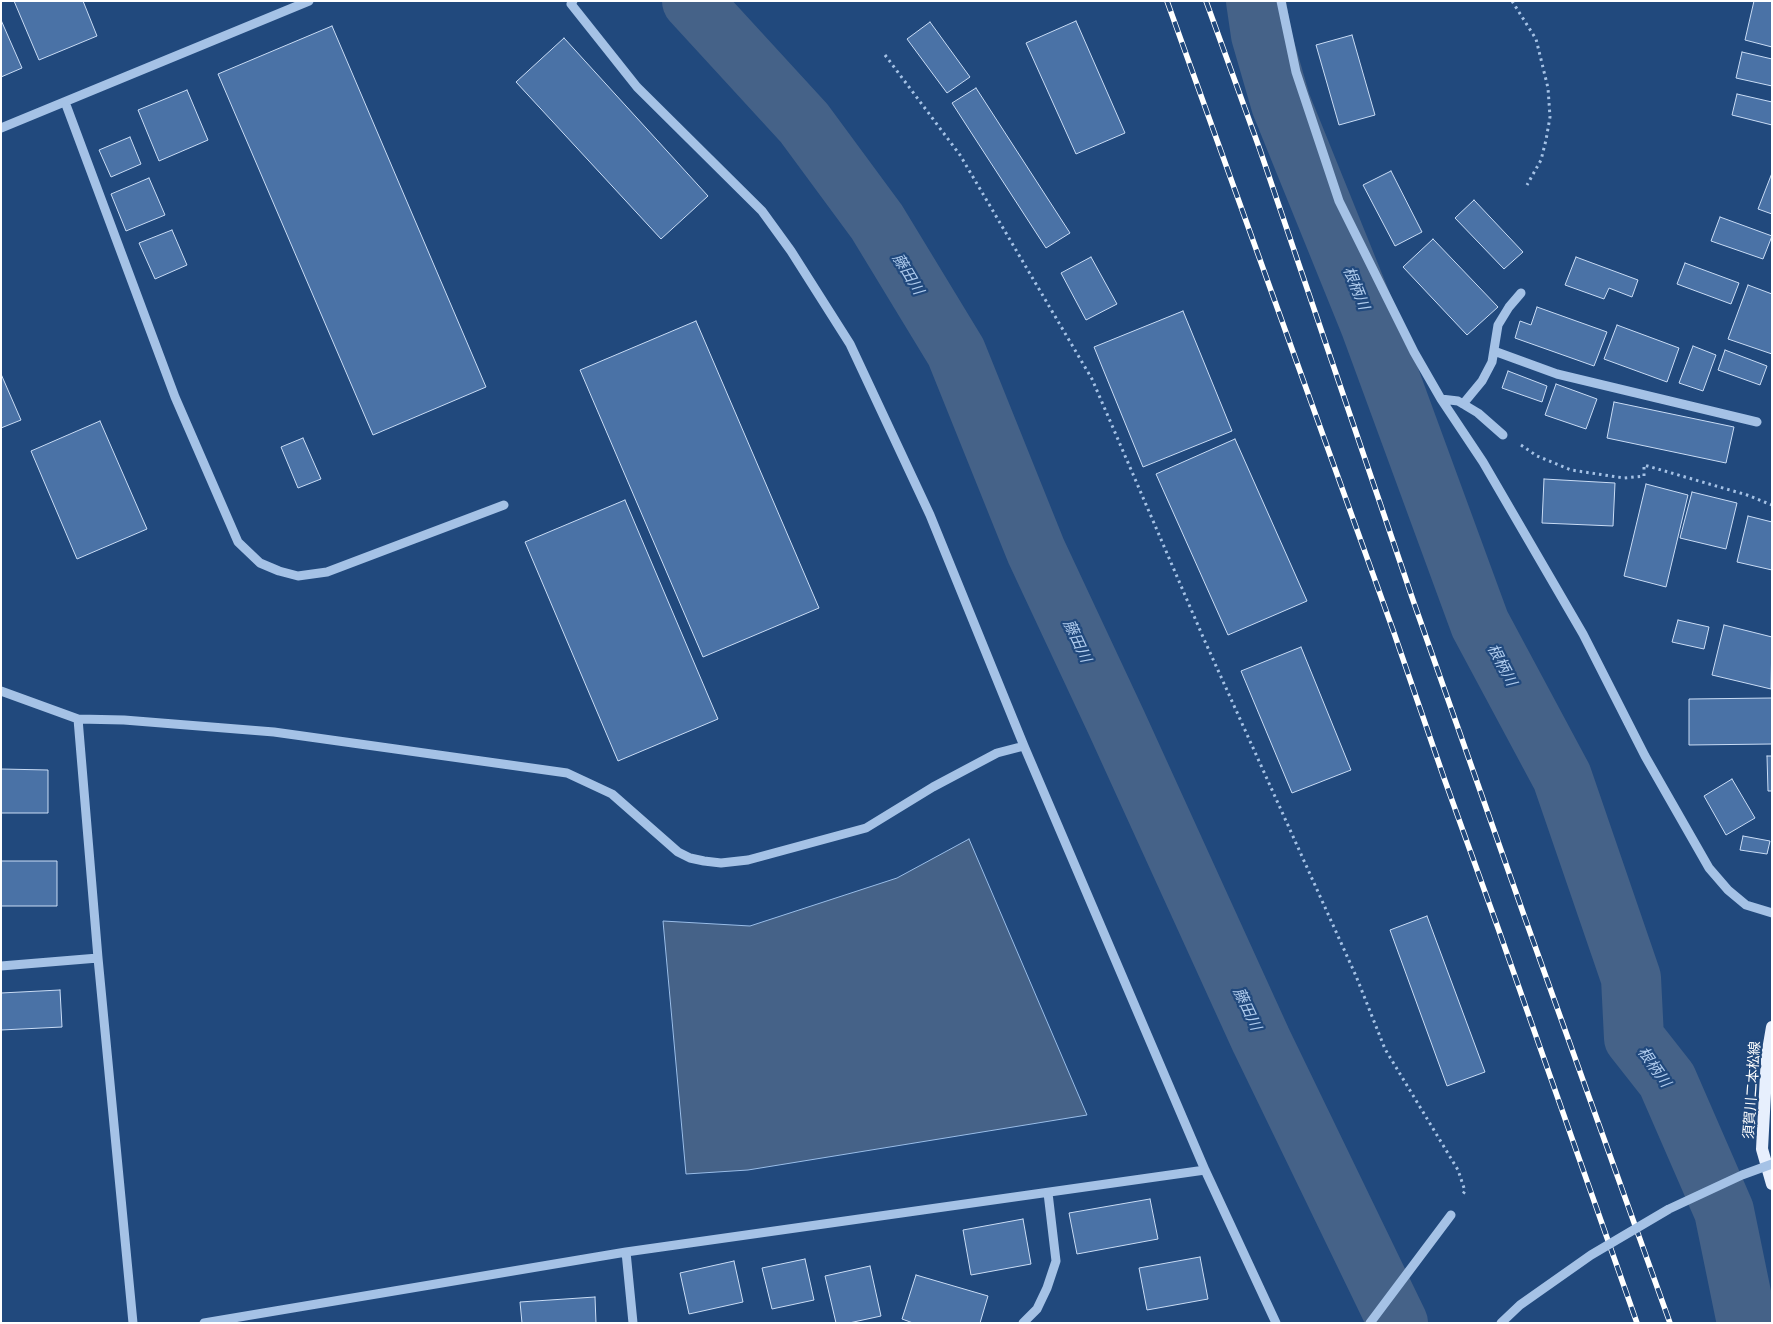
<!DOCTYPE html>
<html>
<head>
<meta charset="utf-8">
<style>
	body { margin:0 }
	#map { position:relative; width:1773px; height:1324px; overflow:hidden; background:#21497d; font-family:"Asap Condensed",sans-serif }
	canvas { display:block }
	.frame { position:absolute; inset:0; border:2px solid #fff; pointer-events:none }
</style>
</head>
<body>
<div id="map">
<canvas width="1773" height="1324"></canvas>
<div class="frame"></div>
</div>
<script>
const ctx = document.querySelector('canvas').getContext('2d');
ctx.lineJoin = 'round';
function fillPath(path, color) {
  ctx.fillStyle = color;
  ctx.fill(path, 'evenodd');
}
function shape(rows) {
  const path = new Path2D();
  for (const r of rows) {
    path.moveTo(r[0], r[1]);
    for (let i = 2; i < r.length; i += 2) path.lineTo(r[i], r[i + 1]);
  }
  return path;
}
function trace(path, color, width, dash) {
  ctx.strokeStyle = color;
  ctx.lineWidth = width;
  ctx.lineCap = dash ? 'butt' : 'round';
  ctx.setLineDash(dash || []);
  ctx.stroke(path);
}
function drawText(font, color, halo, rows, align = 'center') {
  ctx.font = font + ' "Asap Condensed","Noto Sans JP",sans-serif';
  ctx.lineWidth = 4.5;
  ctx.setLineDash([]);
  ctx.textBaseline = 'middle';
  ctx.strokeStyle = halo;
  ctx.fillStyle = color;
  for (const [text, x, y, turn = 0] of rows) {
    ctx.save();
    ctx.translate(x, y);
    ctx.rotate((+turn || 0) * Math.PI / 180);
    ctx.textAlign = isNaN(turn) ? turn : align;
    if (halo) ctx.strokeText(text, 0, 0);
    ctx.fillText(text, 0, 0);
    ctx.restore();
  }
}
const water = shape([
	[969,839,1087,1115,748,1170,686,1174,663,921,750,926,897,878,969,839]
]);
const river = shape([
	[692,1,804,123,877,222,956,352,1036,551,1117,724,1261,1040,1398,1323],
	[1256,1,1261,35,1281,104,1370,324,1480,624,1562,777,1631,978,1634,1038,1667,1080,1724,1211,1747,1323]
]);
const building = shape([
	[14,1,83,1,97,36,39,60,14,1],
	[1754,1,1772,1,1772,47,1745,40,1754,1],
	[1,20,22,68,1,77,1,20],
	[1076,21,1125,133,1076,154,1026,43,1076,21],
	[930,22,970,77,947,93,907,39,930,22],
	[332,26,486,387,373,435,218,74,332,26],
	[1352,35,1375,115,1339,125,1316,45,1352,35],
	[564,38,708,196,661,239,516,82,564,38],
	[1742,52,1772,59,1772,86,1736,78,1742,52],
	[976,88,1070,233,1046,248,952,103,976,88],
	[187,90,208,140,159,161,138,110,187,90],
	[1737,94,1772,102,1772,125,1732,115,1737,94],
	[130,137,141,164,111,177,99,150,130,137],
	[1391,171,1422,232,1395,246,1363,185,1391,171],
	[1772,173,1772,214,1758,209,1772,173],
	[149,178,165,215,126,231,111,194,149,178],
	[1474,200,1523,252,1504,269,1455,218,1474,200],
	[1720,217,1772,236,1763,259,1711,241,1720,217],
	[172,230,187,265,155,279,139,243,172,230],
	[1433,239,1498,307,1467,335,1403,267,1433,239],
	[1091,257,1117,304,1086,320,1061,273,1091,257],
	[1576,257,1638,280,1632,297,1609,288,1604,299,1565,285,1576,257],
	[1685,263,1739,283,1731,304,1677,284,1685,263],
	[1748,285,1772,294,1772,354,1728,339,1748,285],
	[1537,307,1607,332,1594,366,1515,338,1520,321,1531,325,1537,307],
	[1183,311,1232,431,1143,467,1094,347,1183,311],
	[696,321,819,608,703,657,580,370,696,321],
	[1617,325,1679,348,1667,382,1604,359,1617,325],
	[1693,346,1716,355,1703,391,1679,383,1693,346],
	[1725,350,1767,366,1760,385,1718,370,1725,350],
	[1508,371,1547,386,1542,402,1502,388,1508,371],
	[1,374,21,420,1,428,1,374],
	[1556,384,1597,399,1586,429,1545,415,1556,384],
	[1614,402,1734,427,1726,463,1607,438,1614,402],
	[100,421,147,529,77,559,31,451,100,421],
	[303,438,321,479,298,488,281,447,303,438],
	[1235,439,1307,601,1228,635,1156,474,1235,439],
	[1544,479,1615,483,1613,526,1542,523,1544,479],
	[1646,484,1688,495,1666,587,1624,576,1646,484],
	[1692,492,1737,503,1726,549,1680,538,1692,492],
	[625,500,718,719,618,761,525,542,625,500],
	[1748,516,1772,522,1772,570,1737,562,1748,516],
	[1678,620,1709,627,1704,649,1672,642,1678,620],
	[1724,625,1772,637,1771,689,1712,675,1724,625],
	[1301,647,1351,770,1292,793,1241,671,1301,647],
	[1772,698,1772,744,1689,745,1689,699,1772,698],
	[1767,756,1772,756,1772,791,1768,791,1767,756],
	[1,769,48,770,48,813,1,813,1,769],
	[1732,779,1755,818,1726,835,1704,796,1732,779],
	[1743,836,1770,841,1767,854,1740,850,1743,836],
	[1,861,57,861,57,906,1,906,1,861],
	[1427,916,1485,1072,1447,1086,1390,930,1427,916],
	[60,990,62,1027,1,1030,1,993,60,990],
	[1150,1199,1158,1239,1077,1254,1069,1213,1150,1199],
	[1023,1219,1031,1264,971,1275,963,1230,1023,1219],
	[1200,1257,1208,1299,1147,1310,1139,1268,1200,1257],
	[805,1259,814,1300,772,1309,762,1268,805,1259],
	[734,1261,743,1302,689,1314,680,1273,734,1261],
	[870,1266,881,1316,849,1323,836,1323,825,1276,870,1266],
	[916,1275,988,1296,980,1323,913,1323,902,1319,916,1275],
	[595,1297,596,1323,522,1323,520,1302,595,1297]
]);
const path = shape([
	[1512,1,1536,39,1548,88,1550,117,1546,140,1541,160,1527,185],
	[885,55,960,155,1092,379,1203,637,1356,976,1385,1049,1458,1170,1465,1191,1461,1197],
	[1521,445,1537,456,1571,470,1624,478,1644,476,1644,465,1747,495,1772,505]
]);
const minor = shape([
	[573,1,571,4,637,87,762,211,791,251,850,344,930,515,1024,746,1205,1170,1276,1323],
	[1281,1,1296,72,1339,201,1414,352,1441,399,1483,462,1583,634,1645,756,1709,868,1728,890,1746,905,1772,913],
	[65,102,175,397,238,542,260,563,279,571,298,576,327,572,504,505],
	[1,128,309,1],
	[1494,351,1557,374,1757,422],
	[1441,399,1458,401,1478,413,1503,435],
	[1463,404,1482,381,1492,362,1498,325,1509,307,1521,293],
	[1,691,78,719,124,720,274,732,567,773,612,794,678,852,690,858,704,861,721,863,748,860,866,828,933,787,997,753,1024,746],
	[78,719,98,958,133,1323],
	[1,966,98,958],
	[626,1252,633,1323],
	[204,1323,626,1252,1205,1170],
	[1023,1323,1037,1309,1047,1288,1056,1261,1048,1193],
	[1370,1323,1451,1215]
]);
const major = shape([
	[1772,1027,1767,1056,1762,1149,1772,1184]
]);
const rail = shape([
	[1167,1,1393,630,1444,778,1498,928,1637,1323],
	[1206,1,1260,150,1414,603,1526,921,1670,1323]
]);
const minorBridge = shape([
	[1501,1323,1520,1305,1591,1255,1669,1209,1742,1175,1772,1164]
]);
const streetNames = [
	["須賀川二本松線",1752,1090,-86]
];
const waterNames = [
	["藤田川",908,274,59],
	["根柄川",1356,288,68],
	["藤田川",1077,641,65],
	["根柄川",1502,665,62],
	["藤田川",1247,1009,65],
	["根柄川",1654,1067,55]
];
fillPath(water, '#456288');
trace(water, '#99bde8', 1);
trace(river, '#456288', 60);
fillPath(building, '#4a72a6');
trace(building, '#c9dcf5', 1);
trace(path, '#a5c2e6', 3, [2.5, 4]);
trace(minor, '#a5c2e6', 9);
trace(major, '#e7effd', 12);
trace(rail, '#fff', 5.5);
trace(rail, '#21497d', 4, [11]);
trace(minorBridge, '#a5c2e6', 9);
drawText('14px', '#fff', '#21497d', streetNames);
drawText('italic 15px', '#b0ccee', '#21497d', waterNames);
</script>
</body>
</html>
